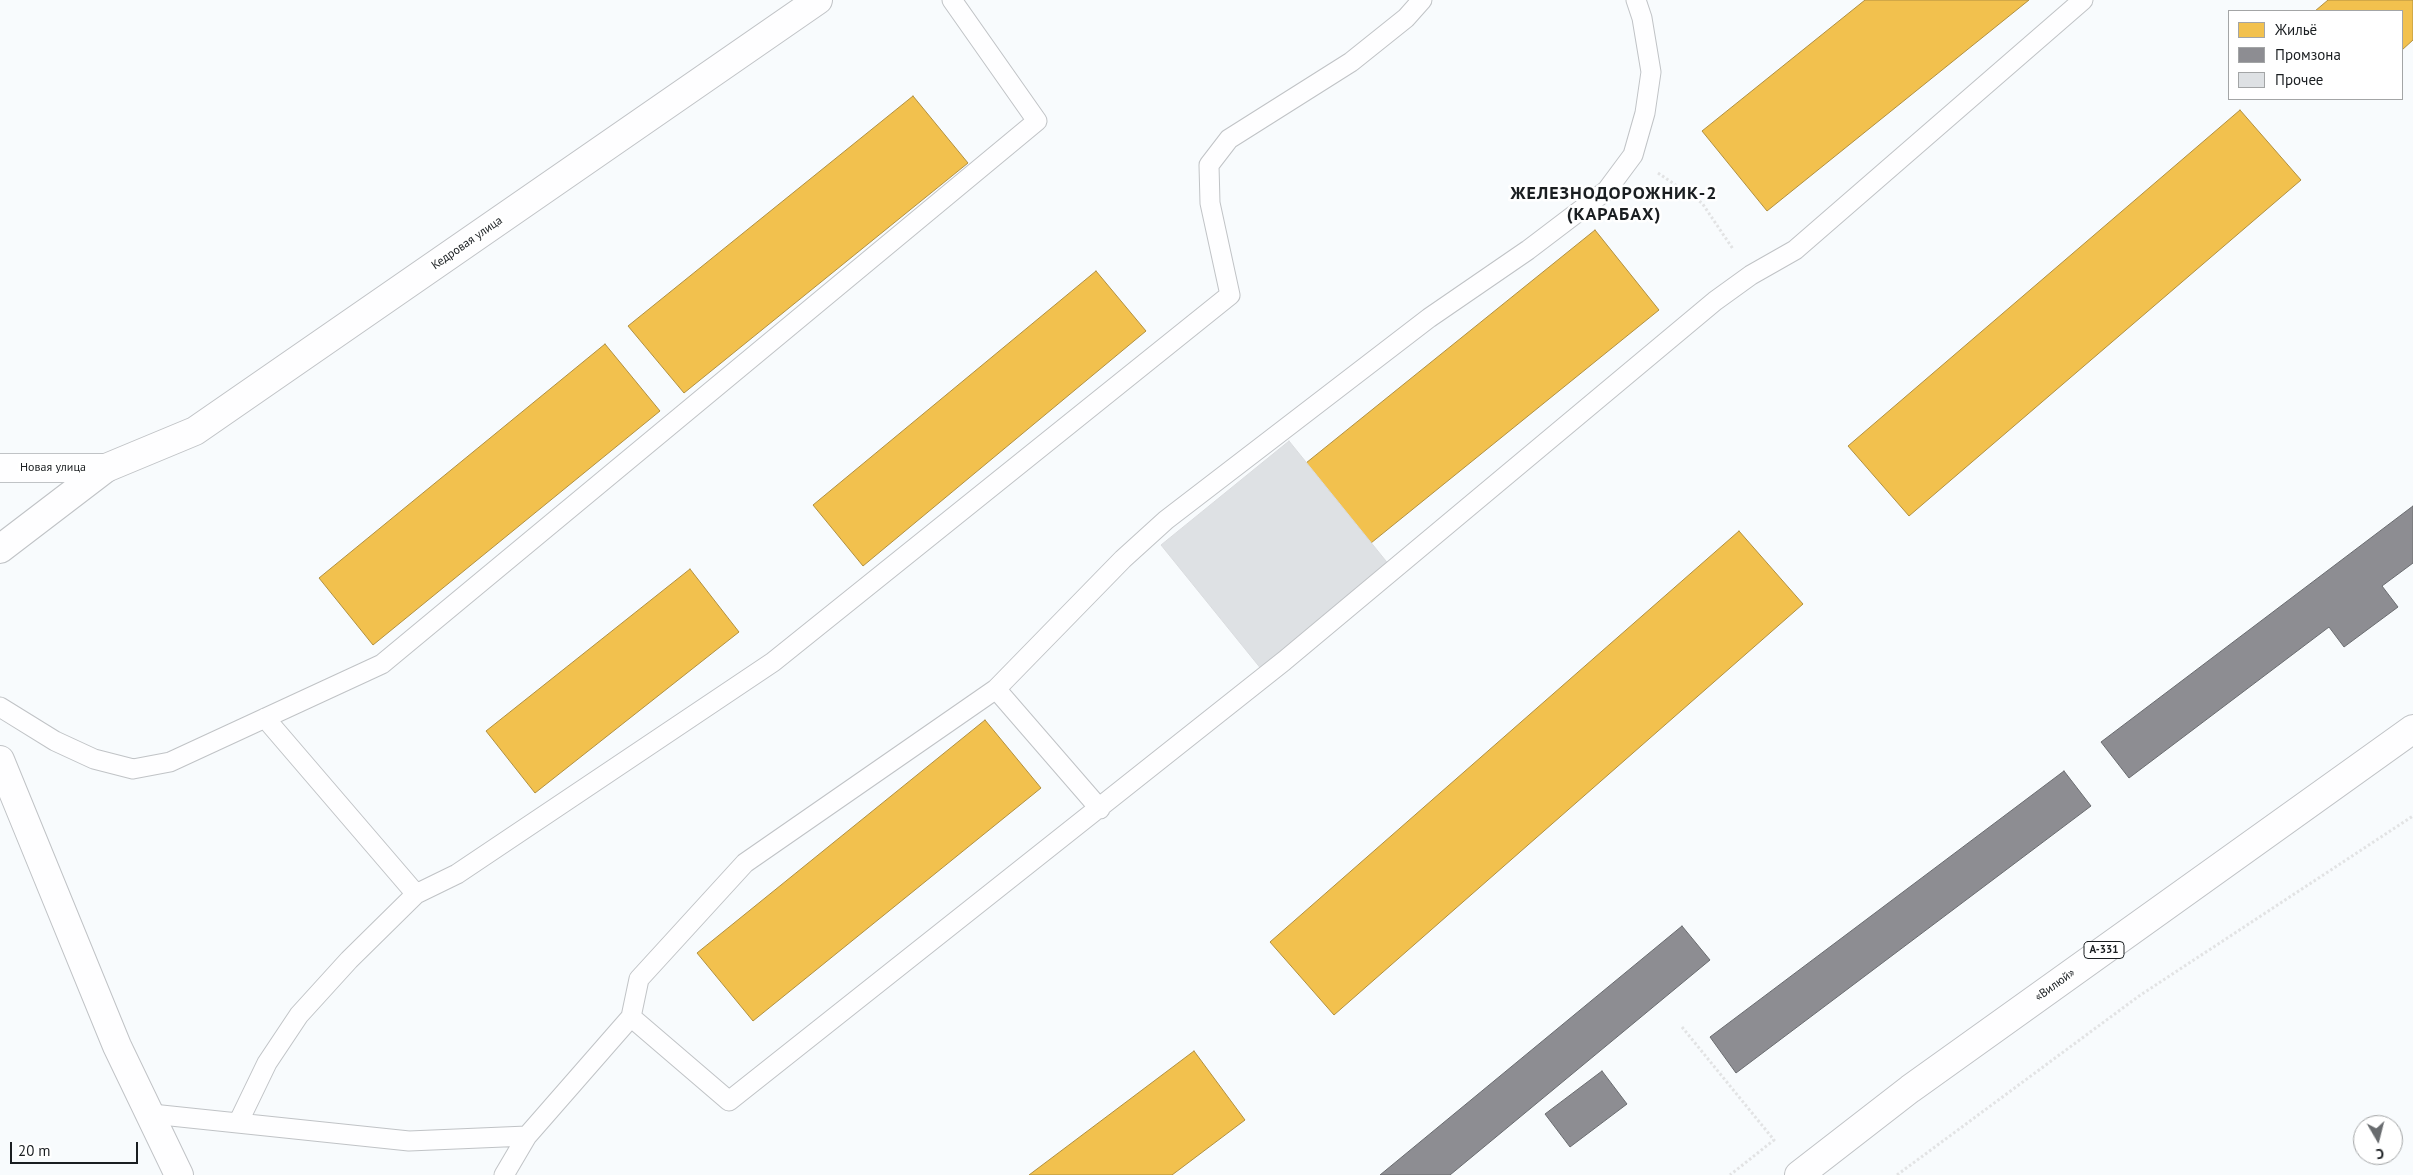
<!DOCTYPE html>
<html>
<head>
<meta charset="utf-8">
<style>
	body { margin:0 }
	#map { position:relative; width:2413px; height:1175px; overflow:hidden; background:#f8fbfd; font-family:"PT Sans",sans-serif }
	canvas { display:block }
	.legend { position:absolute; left:2228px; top:10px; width:175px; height:90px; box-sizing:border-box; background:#fff; border:1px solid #a3a5a6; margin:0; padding:6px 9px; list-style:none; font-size:15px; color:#1a1e21 }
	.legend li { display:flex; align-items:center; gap:10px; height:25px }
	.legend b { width:25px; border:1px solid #a3a5a6 }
	.north { position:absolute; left:2353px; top:1115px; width:50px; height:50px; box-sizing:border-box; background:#fff; border:1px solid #a3a5a6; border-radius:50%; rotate:172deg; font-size:14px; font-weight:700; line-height:20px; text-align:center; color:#1a1e21 }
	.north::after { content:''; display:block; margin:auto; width:18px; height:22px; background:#686b6e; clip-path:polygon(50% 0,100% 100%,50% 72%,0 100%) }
	.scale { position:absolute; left:10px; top:1142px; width:128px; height:22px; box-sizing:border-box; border:2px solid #1a1e21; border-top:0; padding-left:6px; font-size:15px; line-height:18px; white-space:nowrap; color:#1a1e21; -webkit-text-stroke:4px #fff; paint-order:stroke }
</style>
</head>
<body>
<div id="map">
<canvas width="2413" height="1175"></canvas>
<ul class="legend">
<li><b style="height:14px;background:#f2c14e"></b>Жильё</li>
<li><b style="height:14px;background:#8d8d92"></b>Промзона</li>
<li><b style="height:14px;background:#dee1e4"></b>Прочее</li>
</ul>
<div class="north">С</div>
<div class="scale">20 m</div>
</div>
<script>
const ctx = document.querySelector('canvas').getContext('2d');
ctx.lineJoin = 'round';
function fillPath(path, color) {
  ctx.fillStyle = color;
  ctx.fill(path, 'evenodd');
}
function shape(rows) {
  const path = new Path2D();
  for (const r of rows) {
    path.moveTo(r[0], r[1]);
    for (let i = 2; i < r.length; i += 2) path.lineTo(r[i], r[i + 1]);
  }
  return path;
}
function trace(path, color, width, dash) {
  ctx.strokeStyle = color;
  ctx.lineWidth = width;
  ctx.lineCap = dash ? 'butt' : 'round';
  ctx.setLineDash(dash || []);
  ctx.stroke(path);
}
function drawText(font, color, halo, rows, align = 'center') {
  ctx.font = font + ' "PT Sans",sans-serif';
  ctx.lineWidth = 5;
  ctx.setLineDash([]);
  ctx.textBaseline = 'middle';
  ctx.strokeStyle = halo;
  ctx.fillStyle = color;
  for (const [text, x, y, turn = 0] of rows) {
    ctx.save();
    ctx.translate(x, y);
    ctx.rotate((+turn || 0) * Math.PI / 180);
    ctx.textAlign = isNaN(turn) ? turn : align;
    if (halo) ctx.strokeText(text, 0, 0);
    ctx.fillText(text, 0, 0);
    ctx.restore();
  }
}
const homes = shape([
	[1865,0,2029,0,1767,211,1702,131,1865,0],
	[2328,0,2413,0,2413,40,2402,50,2402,11,2315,11,2328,0],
	[913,96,968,163,684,393,628,326,913,96],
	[2240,110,2301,180,1909,516,1848,446,2240,110],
	[1595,230,1659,310,1371,543,1306,463,1595,230],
	[1096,271,1146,331,863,566,813,505,1096,271],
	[605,344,660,411,373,645,319,578,605,344],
	[1739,531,1803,604,1334,1015,1270,942,1739,531],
	[690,569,739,632,535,793,486,731,690,569],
	[985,720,1041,788,753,1021,697,953,985,720],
	[1194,1051,1245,1120,1172,1175,1029,1175,1194,1051]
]);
const industry = shape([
	[2413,506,2413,563,2382,586,2398,607,2344,647,2329,627,2129,778,2101,742,2413,506],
	[2064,771,2091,806,1736,1073,1710,1037,2064,771],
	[1682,926,1710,960,1450,1175,1380,1175,1682,926],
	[1602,1071,1627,1104,1570,1147,1545,1114,1602,1071]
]);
const building = shape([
	[1289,441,1390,566,1262,670,1161,545,1289,441]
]);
const path = shape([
	[1658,173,1702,203,1733,249],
	[1682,1027,1774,1140,1730,1175],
	[1897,1175,2139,996,2413,816]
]);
const lane = shape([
	[1636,0,1642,18,1651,72,1645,113,1633,155,1607,190,1528,250,1429,318,1166,520,1123,559,996,689,745,863,639,979,631,1017,729,1101,1284,661,1715,301,1751,275,1795,250,2083,0],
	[996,689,1100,809],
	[0,707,55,741,94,759,133,769,170,762,382,664,1037,121,952,0],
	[265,718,416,894],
	[152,1114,409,1141,527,1136,631,1017],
	[238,1123,267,1063,299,1015,349,960,416,894,457,874,773,662,1230,295,1210,203,1209,165,1229,139,1351,62,1406,18,1422,0],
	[504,1175,527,1136]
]);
const street = shape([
	[0,549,106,468],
	[0,760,117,1046,179,1175]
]);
const secondary = shape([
	[0,468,106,468,195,431,818,0]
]);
const highway = shape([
	[1799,1175,1910,1089,2413,729]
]);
const shields = [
	[2104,950,40]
];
const shieldNames = [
	["А-331",2104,950]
];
const streetNames = [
	["Кедровая улица",467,243,-35],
	["Новая улица",53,468],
	["«Вилюй»",2055,985,-36]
];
const districtNames = [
	["ЖЕЛЕЗНОДОРОЖНИК-2",1614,194],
	["(КАРАБАХ)",1614,215]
];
fillPath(homes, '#f2c14e');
trace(homes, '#b19040', 1);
fillPath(industry, '#8d8d92');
trace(industry, '#6a6c70', 1);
fillPath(building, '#dee1e4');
trace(building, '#dadcdf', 1);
trace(lane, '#c0c3c6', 21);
trace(street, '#c0c3c6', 30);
trace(secondary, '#c0c3c6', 30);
trace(highway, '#c0c3c6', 30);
trace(path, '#e2e3e4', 3, [2.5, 2.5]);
trace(lane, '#fefeff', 19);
trace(street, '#fefeff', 28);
trace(secondary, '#fefeff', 28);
trace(highway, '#fefeff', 28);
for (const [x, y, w] of shields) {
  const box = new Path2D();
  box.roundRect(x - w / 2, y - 8.5, w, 17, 4);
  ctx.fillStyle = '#fff';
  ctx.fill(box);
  trace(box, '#1a1e21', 1);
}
drawText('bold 11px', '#1a1e21', null, shieldNames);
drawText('12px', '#1a1e21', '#fff', streetNames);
ctx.letterSpacing = '1px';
drawText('bold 18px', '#1a1e21', '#fff', districtNames);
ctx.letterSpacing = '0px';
</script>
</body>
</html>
